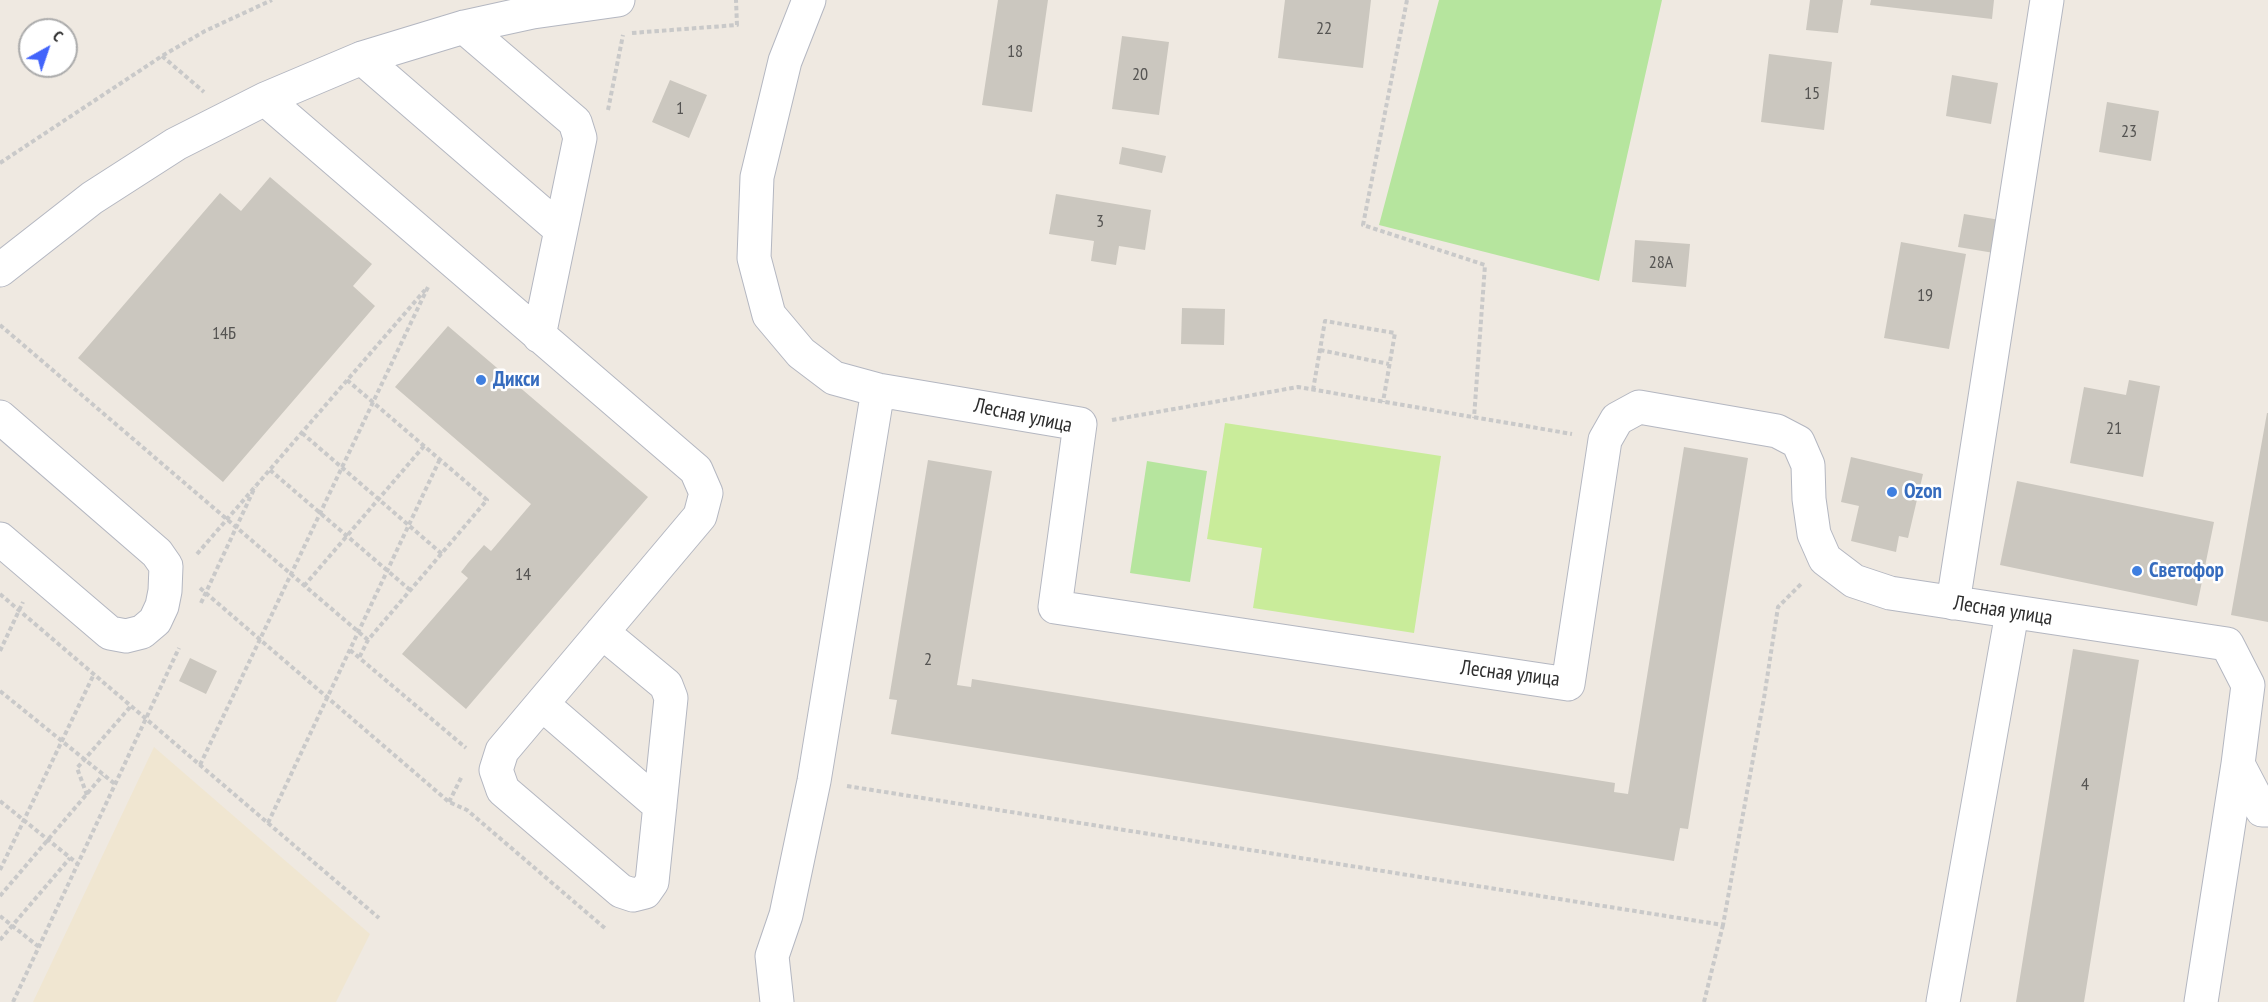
<!DOCTYPE html>
<html>
<head>
<meta charset="utf-8">
<style>
	body { margin:0 }
	#map { position:relative; width:2268px; height:1002px; overflow:hidden; background:#efe9e1; font-family:"PT Sans Narrow",sans-serif }
	canvas { display:block }
	.north { position:absolute; left:18px; top:18px; width:60px; height:60px; box-sizing:border-box; background:#fff; border:2px solid #ababab; border-radius:50%; rotate:40deg; font-size:16px; font-weight:700; line-height:24px; text-align:center; color:#2e2e2e }
	.north::after { content:''; display:block; margin:auto; width:21px; height:27px; background:#4264fb; clip-path:polygon(50% 0,100% 100%,50% 72%,0 100%) }
</style>
</head>
<body>
<div id="map">
<canvas width="2268" height="1002"></canvas>
<div class="north">С</div>
</div>
<script>
const ctx = document.querySelector('canvas').getContext('2d');
ctx.lineJoin = 'round';
function fillPath(path, color) {
  ctx.fillStyle = color;
  ctx.fill(path, 'evenodd');
}
function shape(rows) {
  const path = new Path2D();
  for (const r of rows) {
    path.moveTo(r[0], r[1]);
    for (let i = 2; i < r.length; i += 2) path.lineTo(r[i], r[i + 1]);
  }
  return path;
}
function trace(path, color, width, dash) {
  ctx.strokeStyle = color;
  ctx.lineWidth = width;
  ctx.lineCap = dash ? 'butt' : 'round';
  ctx.setLineDash(dash || []);
  ctx.stroke(path);
}
function drawText(font, color, halo, rows, align = 'center') {
  ctx.font = font + ' "PT Sans Narrow",sans-serif';
  ctx.lineWidth = 5;
  ctx.setLineDash([]);
  ctx.textBaseline = 'middle';
  ctx.strokeStyle = halo;
  ctx.fillStyle = color;
  for (const [text, x, y, turn = 0] of rows) {
    ctx.save();
    ctx.translate(x, y);
    ctx.rotate((+turn || 0) * Math.PI / 180);
    ctx.textAlign = isNaN(turn) ? turn : align;
    if (halo) ctx.strokeText(text, 0, 0);
    ctx.fillText(text, 0, 0);
    ctx.restore();
  }
}
const education = shape([
	[154,747,370,934,336,1002,33,1002]
]);
const green = shape([
	[1439,0,1662,0,1599,281,1379,225],
	[1147,461,1207,471,1190,582,1130,573]
]);
const pitch = shape([
	[1225,423,1441,456,1414,633,1253,608,1262,548,1207,539]
]);
const building = shape([
	[998,0,1048,0,1032,112,982,105],
	[1285,0,1371,0,1363,68,1278,58],
	[1810,0,1843,0,1838,33,1806,30],
	[1871,0,1994,0,1992,19,1870,5],
	[1122,36,1169,42,1159,115,1112,109],
	[1769,54,1832,62,1824,130,1761,122],
	[1952,75,1998,83,1991,124,1946,116],
	[670,80,707,95,689,138,652,122],
	[2107,102,2159,111,2151,161,2099,152],
	[1122,147,1166,156,1162,173,1119,164],
	[270,177,372,264,353,286,375,306,223,482,78,358,220,193,241,211],
	[1056,194,1151,210,1145,250,1119,246,1116,265,1091,261,1094,241,1049,234],
	[1964,214,2000,220,1994,253,1958,247],
	[1635,240,1690,244,1686,287,1632,282],
	[1901,242,1966,254,1949,349,1884,338],
	[1182,308,1225,309,1224,345,1181,344],
	[448,326,648,497,466,709,402,654,468,578,461,572,468,563,484,545,491,551,531,504,395,387],
	[2129,380,2160,386,2143,477,2070,463,2084,387,2126,395],
	[2267,413,2268,413,2268,622,2231,615],
	[1684,447,1748,458,1688,829,1680,828,1674,861,891,734,897,700,889,699,928,460,992,471,957,685,971,687,972,679,1615,783,1614,792,1628,794],
	[1851,457,1923,474,1908,538,1899,536,1896,552,1851,541,1859,506,1841,502],
	[2017,481,2214,522,2197,606,2000,565],
	[2073,649,2139,660,2084,1002,2016,1002],
	[190,658,217,671,206,694,179,681]
]);
const path = shape([
	[1407,0,1363,225,1485,265,1474,418],
	[632,33,737,25,736,0],
	[162,56,204,92],
	[608,110,623,35],
	[0,163,162,56,205,31,272,0],
	[0,325,368,640],
	[1320,350,1389,364],
	[347,380,487,500,368,640,359,658],
	[1313,390,1325,321,1395,333,1383,402],
	[1112,420,1298,387,1572,434],
	[302,433,442,554],
	[270,470,410,590],
	[197,554,425,290],
	[304,586,424,446],
	[200,588,449,802,467,810,607,930],
	[0,594,379,918],
	[201,603,255,487],
	[350,650,466,748],
	[0,651,23,602],
	[0,691,115,784],
	[200,765,428,287],
	[847,786,1723,925,1764,698,1778,607,1802,583],
	[87,795,77,768,131,706],
	[0,801,78,864],
	[449,802,462,776],
	[268,823,440,459],
	[0,870,94,674],
	[0,896,103,775],
	[0,916,39,947],
	[0,940,70,858],
	[13,1002,179,648],
	[1704,1002,1723,925]
]);
const minor = shape([
	[809,0,785,61,757,177,754,258,769,315,801,353,834,378,878,390,1080,424,1055,607,1568,684,1605,440,1617,419,1639,407,1777,431,1798,442,1808,465,1809,499,1814,534,1825,559,1854,581,1890,593,2227,644,2248,685,2238,764,2201,1002],
	[464,27,575,122,580,138,539,336],
	[362,58,561,230],
	[265,99,696,470,706,493,700,516,502,751,496,770,503,790,621,891,633,895,645,892,652,882,671,698,666,685,602,632],
	[0,270,92,198,176,144,265,99,362,58,464,27,533,12,618,0],
	[0,417,157,553,166,566,165,591,162,606,155,621,142,632,126,636,110,633,0,539],
	[1953,603,2047,0],
	[542,704,660,806],
	[2238,764,2262,810,2268,810],
	[777,1002,772,956,786,915,814,781,878,390],
	[1943,1002,2012,613]
]);
const markers = [
	[481,380,6,"#3f7fe0"],
	[1892,492,6,"#3f7fe0"],
	[2137,571,6,"#3f7fe0"]
];
const numberNames = [
	["22",1324,29],
	["18",1015,52],
	["20",1140,75],
	["15",1812,94],
	["1",680,109],
	["23",2129,132],
	["3",1100,222],
	["28А",1661,263],
	["19",1925,296],
	["14Б",224,334],
	["21",2114,429],
	["14",523,575],
	["2",928,660],
	["4",2085,785]
];
const shopNames = [
	["Дикси",493,380],
	["Ozon",1904,492],
	["Светофор",2149,571]
];
const streetNames = [
	["Лесная улица",1023,416,12],
	["Лесная улица",2003,611,9],
	["Лесная улица",1510,674,7]
];
fillPath(education, '#f0e6d1');
fillPath(green, '#b6e59e');
fillPath(pitch, '#c9ec9a');
fillPath(building, '#cbc7bf');
trace(minor, '#b4b7c1', 35);
trace(path, '#c9c9c9', 4, [4.5, 3]);
trace(minor, '#fff', 33);
for (const [x, y, r, color] of markers) {
  const dot = new Path2D();
  dot.arc(x, y, r, 0, 2 * Math.PI);
  ctx.fillStyle = color;
  ctx.fill(dot);
  trace(dot, '#fff', 2);
}
drawText('18px', '#555452', null, numberNames);
drawText('bold 21px', '#366cbe', '#fff', shopNames, 'left');
drawText('21px', '#2e2e2e', '#fff', streetNames);
</script>
</body>
</html>
